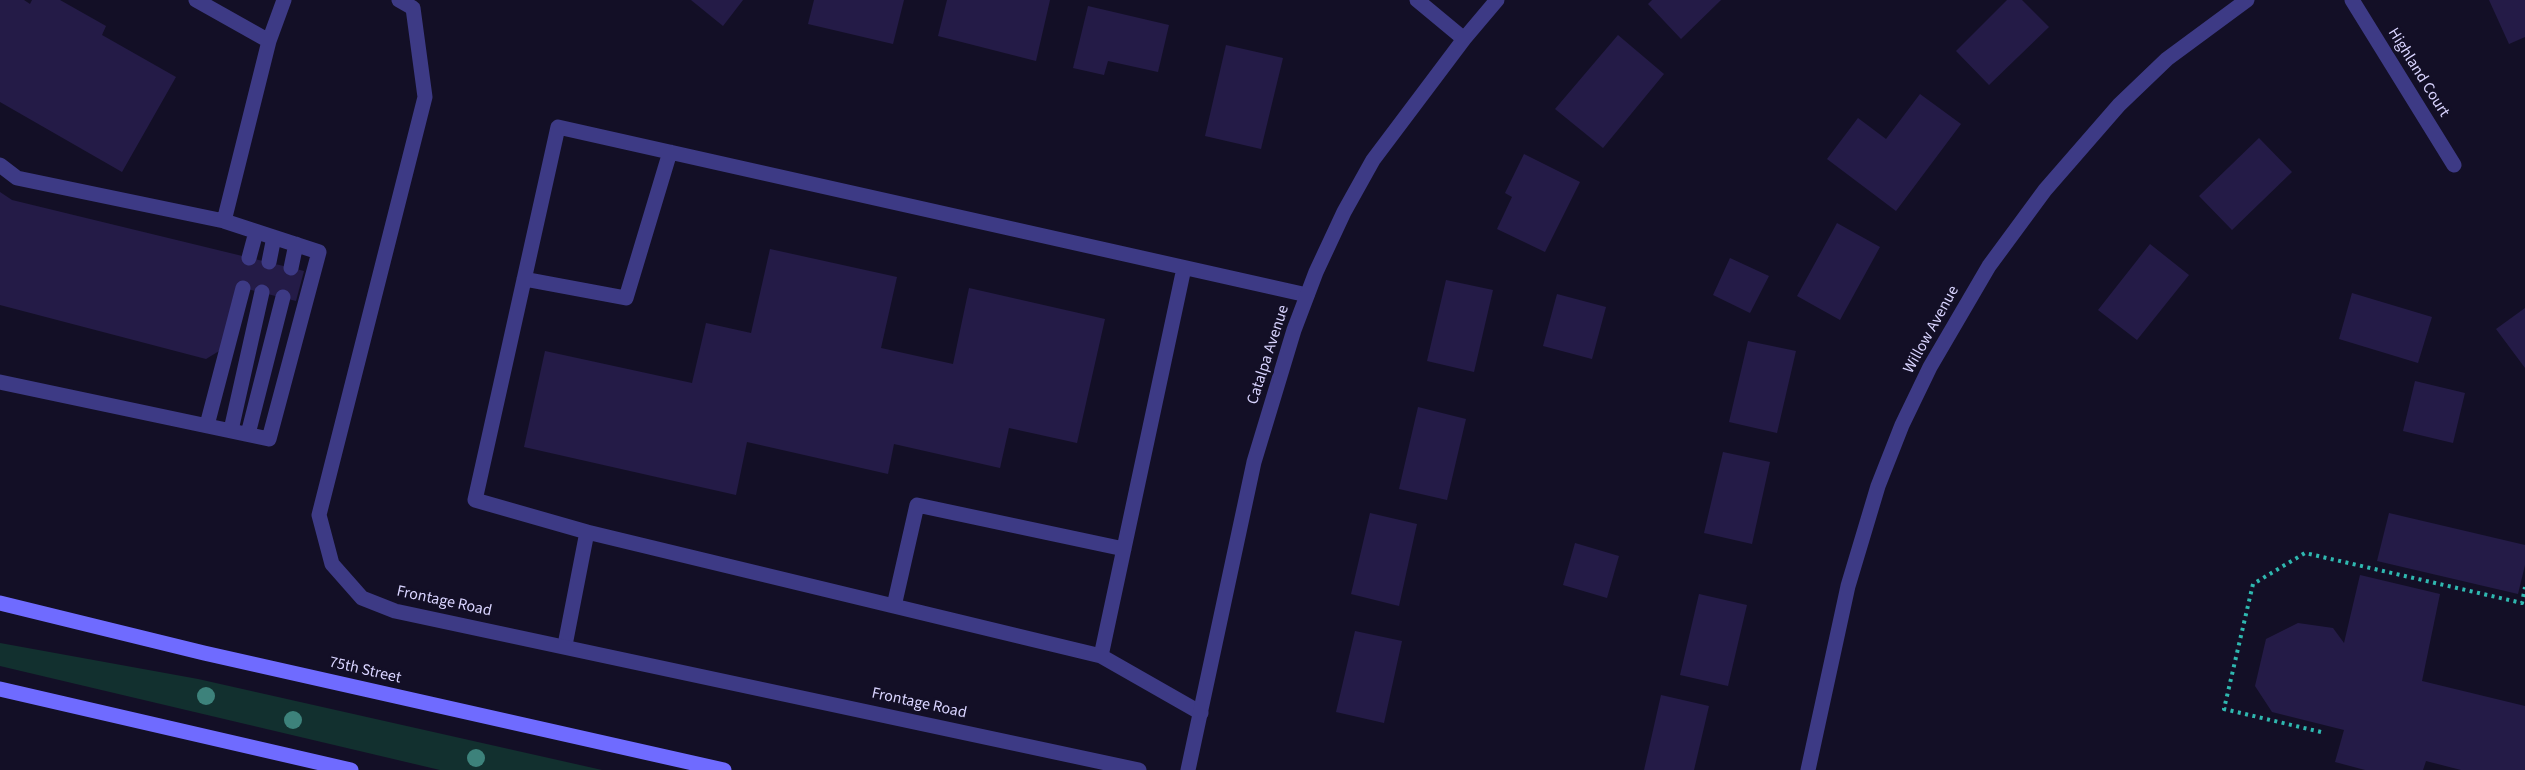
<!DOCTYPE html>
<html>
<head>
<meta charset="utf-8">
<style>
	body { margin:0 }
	canvas { display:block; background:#130f26 }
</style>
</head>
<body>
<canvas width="2525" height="770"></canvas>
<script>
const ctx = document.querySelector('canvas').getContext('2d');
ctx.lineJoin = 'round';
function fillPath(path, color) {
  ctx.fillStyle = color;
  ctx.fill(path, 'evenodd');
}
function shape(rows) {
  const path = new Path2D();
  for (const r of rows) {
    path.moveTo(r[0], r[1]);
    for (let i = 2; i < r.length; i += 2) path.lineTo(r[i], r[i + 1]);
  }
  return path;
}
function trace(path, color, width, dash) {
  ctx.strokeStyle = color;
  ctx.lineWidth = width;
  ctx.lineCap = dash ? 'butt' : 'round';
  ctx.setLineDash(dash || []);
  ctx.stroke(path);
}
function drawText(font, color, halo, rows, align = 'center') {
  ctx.font = font + ' "Source Sans 3",sans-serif';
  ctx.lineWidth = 6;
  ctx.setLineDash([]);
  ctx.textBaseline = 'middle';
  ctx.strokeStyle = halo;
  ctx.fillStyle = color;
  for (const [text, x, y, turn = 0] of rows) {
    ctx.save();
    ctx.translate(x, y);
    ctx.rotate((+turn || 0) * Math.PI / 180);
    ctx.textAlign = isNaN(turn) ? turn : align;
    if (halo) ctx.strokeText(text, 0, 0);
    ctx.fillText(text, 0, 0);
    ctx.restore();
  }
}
const green = shape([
	[0,643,198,679,602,770,440,770,0,666]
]);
const building = shape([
	[0,0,24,0,30,4,32,0,60,0,106,26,102,35,176,77,122,172,0,102],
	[691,0,743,0,723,26],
	[814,0,904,0,893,44,808,24],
	[947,0,1050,0,1036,61,938,36],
	[1652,0,1721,0,1681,39,1648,4],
	[2007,0,2022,0,2049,27,1989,85,1956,51],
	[2489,0,2525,0,2525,37,2509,44],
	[1088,6,1169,25,1158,72,1108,61,1104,75,1073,68],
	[1618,35,1664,74,1603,148,1555,109],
	[1226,45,1283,58,1261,149,1205,136],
	[1920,94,1961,124,1896,211,1827,159,1858,118,1886,139],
	[2259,138,2292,172,2232,230,2199,196],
	[1524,154,1580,182,1545,252,1497,229,1512,197,1505,193],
	[0,192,12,200,304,271,296,301,239,287,224,348,206,359,0,305],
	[1837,223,1880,247,1840,320,1797,296],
	[2150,244,2189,275,2137,340,2098,310],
	[770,249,897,277,881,348,953,364,969,288,1105,319,1077,443,1009,428,1000,468,894,444,888,474,747,442,736,495,524,447,545,351,692,383,706,323,751,333],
	[1730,258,1769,276,1750,313,1713,295],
	[1446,280,1493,290,1474,372,1427,361],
	[2352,293,2432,317,2418,363,2339,339],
	[1557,294,1606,307,1592,359,1543,346],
	[2525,308,2525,368,2496,329],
	[1748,341,1796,351,1777,433,1729,422],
	[2415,381,2465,393,2453,443,2403,431],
	[1418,407,1466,419,1447,500,1399,489],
	[1723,452,1770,462,1752,544,1704,533],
	[1370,513,1417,524,1399,606,1351,594],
	[2389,513,2525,545,2525,565,2518,594,2377,561],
	[1575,543,1619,556,1607,598,1563,585],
	[2360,575,2440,594,2422,681,2525,706,2525,770,2461,770,2426,761,2423,770,2365,770,2335,762,2344,730,2272,712,2255,686,2266,639,2298,623,2333,628,2344,643],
	[1699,594,1747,605,1728,686,1680,675],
	[1355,631,1402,641,1384,723,1336,712],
	[1661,695,1709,706,1694,770,1644,770]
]);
const path = shape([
	[2321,732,2224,709,2253,584,2305,553,2522,603,2525,587]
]);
const service = shape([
	[196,0,269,41],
	[0,165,17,178,224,221,319,252,269,439,0,382],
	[224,221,269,41,284,0],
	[249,258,256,232],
	[269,262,274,237],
	[291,268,296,244],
	[1184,268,1101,656,1201,713],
	[524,279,626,298,670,152],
	[207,425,243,288],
	[231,430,262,292],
	[248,434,283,297],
	[587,532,1101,656],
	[894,606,917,505,1124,549],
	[565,645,587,532,475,500,558,127,1307,295]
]);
const minor = shape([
	[399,0,413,8,425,97,319,515,332,564,362,598,395,611,1139,770],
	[1417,0,1464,39],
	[2352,0,2454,165],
	[1188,770,1254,462,1294,330,1316,272,1344,212,1373,160,1464,39,1497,0],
	[1808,770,1848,586,1878,486,1902,425,1930,367,1989,266,2045,190,2119,105,2167,59,2247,0]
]);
const secondary = shape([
	[0,603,204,653,724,770],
	[0,689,351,770]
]);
const trees = [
	[206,696],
	[293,720],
	[476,758]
];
const streetNames = [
	["Highland Court",2418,73,58],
	["Willow Avenue",1932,330,-61],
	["Catalpa Avenue",1269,355,-72],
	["Frontage Road",444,602,12],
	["75th Street",365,671,13],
	["Frontage Road",919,704,12]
];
fillPath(green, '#12302f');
fillPath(building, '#241b47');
trace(path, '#2fb8b0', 4, [3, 4.5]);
trace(service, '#3d3a85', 15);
trace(minor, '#3d3a85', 15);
trace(secondary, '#6f6bff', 15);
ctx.fillStyle = '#3d827b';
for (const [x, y] of trees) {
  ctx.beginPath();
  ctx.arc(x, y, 9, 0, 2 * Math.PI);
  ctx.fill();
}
drawText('16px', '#d9d4ff', '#130f26', streetNames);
</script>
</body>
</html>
